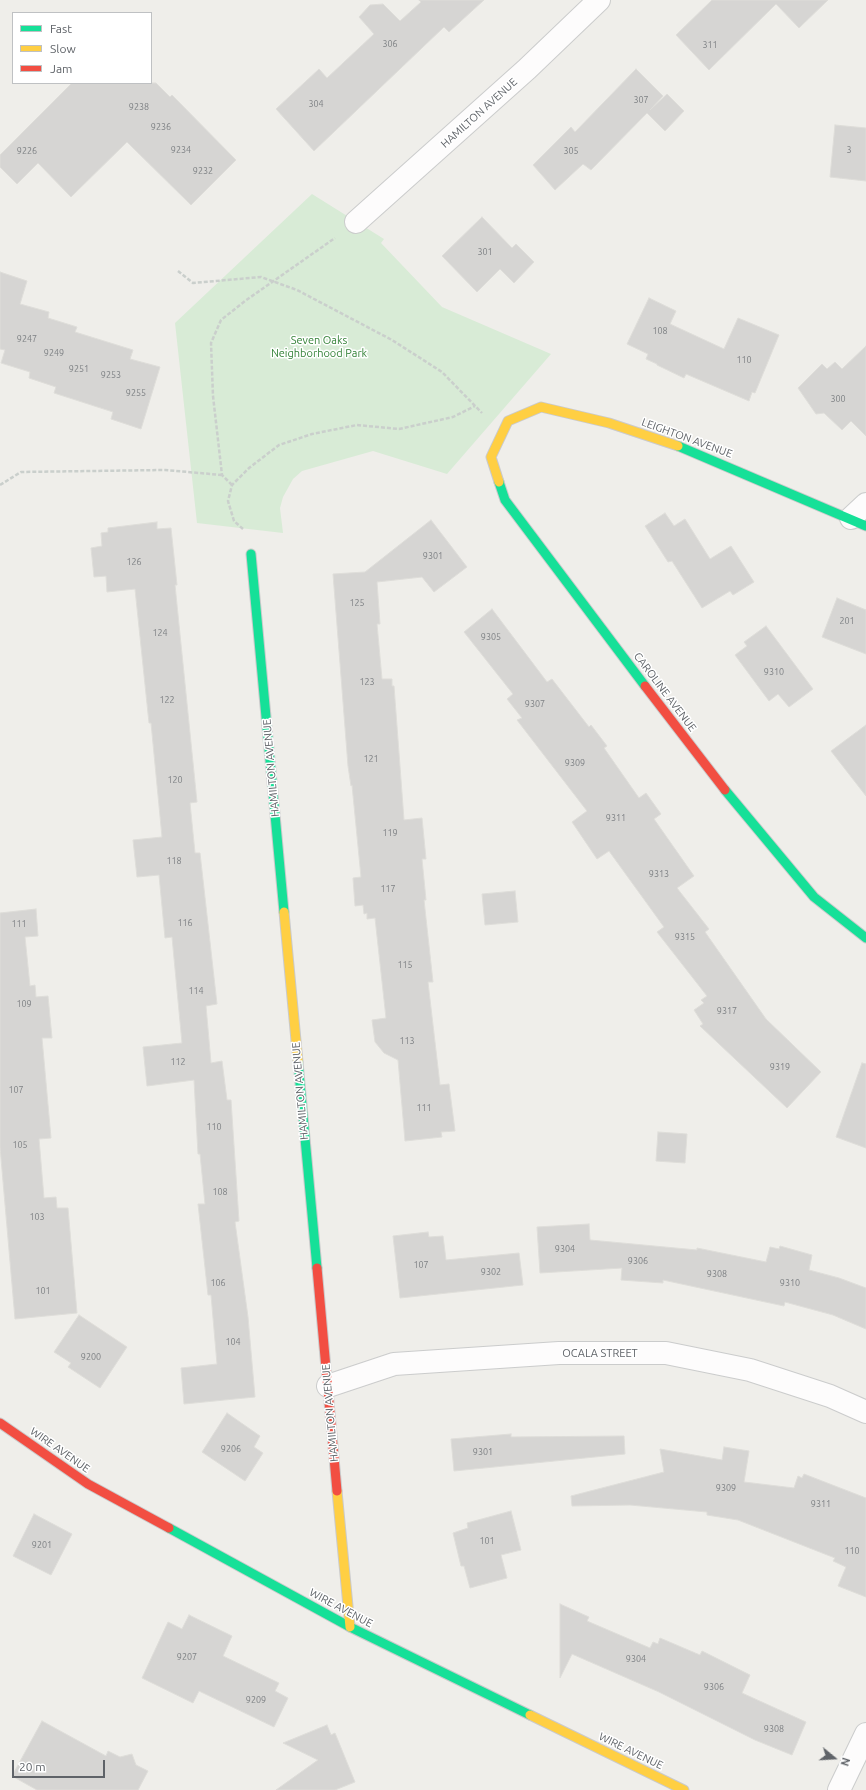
<!DOCTYPE html>
<html>
<head>
<meta charset="utf-8">
<style>
	body { margin:0 }
	#map { position:relative; width:866px; height:1790px; overflow:hidden; background:#efeeea; font-family:Ubuntu,sans-serif }
	canvas { display:block }
	.legend { position:absolute; left:12px; top:12px; width:140px; height:72px; box-sizing:border-box; background:#fff; border:1px solid #bfc1c3; margin:0; padding:5px 7px; list-style:none; font-size:12px; color:#5f6368 }
	.legend li { display:flex; align-items:center; gap:8px; height:20px }
	.legend b { width:20px; border:1px solid #bfc1c3 }
	.north { position:absolute; left:814px; top:1738px; width:40px; height:40px; -webkit-text-stroke:3px #fff; paint-order:stroke; rotate:108deg; font-size:11px; font-weight:700; line-height:16px; text-align:center; color:#5f6368 }
	.north::after { content:''; display:block; margin:auto; width:14px; height:18px; background:#5f6368; clip-path:polygon(50% 0,100% 100%,50% 72%,0 100%) }
	.scale { position:absolute; left:12px; top:1760px; width:93px; height:18px; box-sizing:border-box; border:2px solid #5f6368; border-top:0; padding-left:5px; font-size:12px; line-height:14px; white-space:nowrap; color:#5f6368; -webkit-text-stroke:3px #fff; paint-order:stroke }
</style>
</head>
<body>
<div id="map">
<canvas width="866" height="1790"></canvas>
<ul class="legend">
<li><b style="height:5px;background:#16e098"></b>Fast</li>
<li><b style="height:5px;background:#ffcf43"></b>Slow</li>
<li><b style="height:5px;background:#f24e42"></b>Jam</li>
</ul>
<div class="north">N</div>
<div class="scale">20 m</div>
</div>
<script>
const ctx = document.querySelector('canvas').getContext('2d');
ctx.lineJoin = 'round';
function fillPath(path, color) {
  ctx.fillStyle = color;
  ctx.fill(path, 'evenodd');
}
function shape(rows) {
  const path = new Path2D();
  for (const r of rows) {
    path.moveTo(r[0], r[1]);
    for (let i = 2; i < r.length; i += 2) path.lineTo(r[i], r[i + 1]);
  }
  return path;
}
function trace(path, color, width, dash) {
  ctx.strokeStyle = color;
  ctx.lineWidth = width;
  ctx.lineCap = dash ? 'butt' : 'round';
  ctx.setLineDash(dash || []);
  ctx.stroke(path);
}
function drawText(font, color, halo, rows, align = 'center') {
  ctx.font = font + ' Ubuntu,sans-serif';
  ctx.lineWidth = 3;
  ctx.setLineDash([]);
  ctx.textBaseline = 'middle';
  ctx.strokeStyle = halo;
  ctx.fillStyle = color;
  for (const [text, x, y, turn = 0] of rows) {
    ctx.save();
    ctx.translate(x, y);
    ctx.rotate((+turn || 0) * Math.PI / 180);
    ctx.textAlign = isNaN(turn) ? turn : align;
    if (halo) ctx.strokeText(text, 0, 0);
    ctx.fillText(text, 0, 0);
    ctx.restore();
  }
}
const green = shape([
	[312,194,384,239,381,243,442,307,551,354,447,474,373,451,302,471,293,479,283,497,280,508,283,533,197,523,175,323]
]);
const building = shape([
	[419,0,484,0,449,32,444,27,314,151,276,109,319,69,327,78,374,34,359,17,370,5,383,4,400,21,421,2,419,0],
	[712,0,828,0,799,28,776,4,709,70,676,35,712,0],
	[636,69,663,96,650,110,667,94,684,111,665,131,647,113,591,170,583,164,555,190,533,165,571,127,575,132,636,69],
	[72,83,156,83,170,97,172,95,236,160,191,205,127,142,71,197,38,163,17,184,0,167,0,155,72,83],
	[835,125,866,128,866,181,830,177,835,125],
	[482,217,512,248,516,244,534,262,514,283,500,269,477,292,442,256,482,217],
	[0,272,27,281,20,304,49,312,48,318,77,327,75,332,133,350,130,359,160,367,141,429,111,419,113,412,54,393,56,387,29,378,30,372,1,363,5,350,0,349,0,272],
	[649,298,676,311,670,324,724,349,738,318,779,335,755,393,752,392,749,401,686,374,684,378,657,365,657,364,646,359,648,354,627,344,649,298],
	[866,346,866,436,851,421,842,430,824,413,816,414,798,388,822,364,827,369,835,362,842,369,866,346],
	[665,513,674,526,685,519,710,559,731,546,754,582,733,595,730,591,702,608,672,561,668,562,645,526,665,513],
	[431,520,467,567,434,592,422,577,377,582,380,624,377,624,382,679,392,679,392,686,394,686,404,820,422,818,426,859,422,859,426,900,424,900,433,982,428,982,440,1085,449,1084,455,1131,441,1132,442,1137,405,1141,398,1060,384,1053,375,1042,372,1020,386,1018,375,918,367,919,367,913,364,914,363,905,355,906,353,878,361,877,352,785,351,786,348,766,333,574,365,572,431,520],
	[157,522,157,529,171,528,177,585,175,585,197,802,190,803,195,853,200,853,217,1004,206,1006,211,1063,222,1061,227,1100,231,1100,239,1221,235,1222,248,1317,255,1397,184,1404,181,1368,217,1364,211,1295,208,1295,198,1204,205,1204,200,1154,198,1154,194,1080,147,1086,143,1047,182,1043,172,937,165,938,159,875,137,877,133,840,162,837,151,723,149,723,135,589,107,592,106,576,94,577,91,548,102,546,101,533,108,532,108,528,157,522],
	[837,598,866,610,866,654,822,637,837,598],
	[492,609,547,682,552,679,589,727,591,725,607,746,604,748,639,798,646,793,661,814,654,819,694,876,677,888,709,929,705,932,766,1019,821,1072,787,1108,700,1026,703,1024,694,1010,704,1003,701,1000,707,996,657,932,664,927,609,851,597,859,572,822,587,811,517,720,522,718,507,699,513,694,464,632,492,609],
	[766,626,813,689,789,707,778,694,769,701,735,655,747,646,744,642,766,626],
	[866,725,866,796,831,751,866,725],
	[515,891,518,922,485,925,482,894,515,891],
	[36,909,38,936,25,937,30,986,35,985,36,997,48,996,52,1038,42,1038,51,1138,39,1139,44,1198,56,1197,57,1208,68,1208,77,1313,15,1319,0,1147,0,913,36,909],
	[862,1063,866,1064,866,1148,836,1137,862,1063],
	[658,1132,687,1134,685,1163,656,1161,658,1132],
	[589,1224,590,1240,697,1250,697,1248,766,1262,770,1247,779,1249,780,1246,812,1255,809,1270,839,1278,866,1288,866,1329,833,1315,785,1302,784,1306,663,1280,663,1283,621,1280,622,1268,540,1273,537,1227,589,1224],
	[428,1232,429,1237,443,1236,446,1260,519,1253,523,1285,400,1298,393,1236,428,1232],
	[79,1315,127,1347,100,1388,68,1367,71,1363,54,1352,79,1315],
	[227,1413,260,1436,254,1447,263,1453,245,1481,202,1452,227,1413],
	[511,1434,511,1437,624,1436,625,1454,454,1471,451,1439,511,1434],
	[724,1447,749,1451,744,1482,794,1488,798,1476,802,1478,804,1474,866,1498,866,1597,838,1586,846,1567,833,1561,835,1558,738,1520,707,1515,707,1512,630,1505,572,1506,571,1496,664,1472,660,1449,722,1460,724,1447],
	[511,1511,521,1550,501,1555,507,1578,470,1588,464,1566,461,1566,453,1533,468,1528,467,1523,511,1511],
	[34,1514,72,1534,51,1575,13,1556,34,1514],
	[560,1604,589,1617,587,1621,650,1648,653,1642,658,1644,660,1638,700,1655,702,1651,750,1675,742,1693,806,1722,792,1755,755,1740,659,1692,572,1654,560,1678,560,1604],
	[189,1615,232,1636,223,1656,279,1683,275,1691,288,1698,274,1727,199,1691,193,1703,142,1678,168,1622,182,1629,189,1615],
	[42,1721,106,1756,108,1751,120,1757,132,1754,136,1765,148,1771,138,1790,37,1790,12,1776,42,1721],
	[327,1725,331,1735,335,1733,355,1782,335,1790,276,1790,318,1760,283,1743,327,1725]
]);
const path = shape([
	[178,271,193,283,261,277,297,290,392,340,442,372,482,413],
	[0,485,21,472,165,470,222,475],
	[232,485,222,475,213,396,211,343,221,320,245,301,335,238],
	[243,529,234,521,228,501,232,485,249,468,279,445,312,434,357,425,399,429,453,417,475,406]
]);
const street = shape([
	[356,222,527,69,599,0],
	[851,518,866,504],
	[328,1386,394,1364,559,1353,666,1353,750,1370,830,1396,866,1412],
	[839,1790,866,1734]
]);
const fast = shape([
	[678,446,866,526],
	[499,482,505,500,645,686],
	[251,554,284,912],
	[725,790,814,897,866,938],
	[298,1062,317,1268],
	[169,1528,350,1627,530,1715]
]);
const slow = shape([
	[499,482,491,457,508,421,541,407,609,423,678,446],
	[284,912,298,1062],
	[337,1491,350,1627],
	[530,1715,684,1790]
]);
const jam = shape([
	[645,686,725,790],
	[317,1268,337,1491],
	[0,1423,88,1484,169,1528]
]);
const numberNames = [
	["306",390,44],
	["311",710,45],
	["307",641,100],
	["304",316,104],
	["9238",139,107],
	["9236",161,127],
	["9234",181,150],
	["3",849,150],
	["9226",27,151],
	["305",571,151],
	["9232",203,171],
	["301",485,252],
	["108",660,331],
	["9247",27,339],
	["9249",54,353],
	["110",744,360],
	["9251",79,369],
	["9253",111,375],
	["9255",136,393],
	["300",838,399],
	["9301",433,556],
	["126",134,562],
	["125",357,603],
	["201",847,621],
	["124",160,633],
	["9305",491,637],
	["9310",774,672],
	["123",367,682],
	["122",167,700],
	["9307",535,704],
	["121",371,759],
	["9309",575,763],
	["120",175,780],
	["9311",616,818],
	["119",390,833],
	["118",174,861],
	["9313",659,874],
	["117",388,889],
	["116",185,923],
	["111",19,924],
	["9315",685,937],
	["115",405,965],
	["114",196,991],
	["109",24,1004],
	["9317",727,1011],
	["113",407,1041],
	["112",178,1062],
	["9319",780,1067],
	["107",16,1090],
	["111",424,1108],
	["110",214,1127],
	["105",20,1145],
	["108",220,1192],
	["103",37,1217],
	["9304",565,1249],
	["9306",638,1261],
	["107",421,1265],
	["9302",491,1272],
	["9308",717,1274],
	["106",218,1283],
	["9310",790,1283],
	["101",43,1291],
	["104",233,1342],
	["9200",91,1357],
	["9206",231,1449],
	["9301",483,1452],
	["9309",726,1488],
	["9311",821,1504],
	["101",487,1541],
	["9201",42,1545],
	["110",852,1551],
	["9207",187,1657],
	["9304",636,1659],
	["9306",714,1687],
	["9209",256,1700],
	["9308",774,1729]
];
const streetNames = [
	["HAMILTON AVENUE",479,113,-42],
	["LEIGHTON AVENUE",687,438,20],
	["CAROLINE AVENUE",665,692,53],
	["HAMILTON AVENUE",271,768,-95],
	["HAMILTON AVENUE",300,1091,-95],
	["OCALA STREET",600,1353],
	["HAMILTON AVENUE",330,1413,-95],
	["WIRE AVENUE",60,1450,35],
	["WIRE AVENUE",341,1608,28],
	["WIRE AVENUE",631,1751,26]
];
const parkNames = [
	["Seven Oaks",319,340],
	["Neighborhood Park",319,353]
];
fillPath(green, '#d8ebd6');
fillPath(building, '#d6d5d3');
trace(building, '#deddd9', 1);
trace(street, '#cbcccc', 24);
trace(fast, '#cacacb', 11);
trace(slow, '#cacacb', 11);
trace(jam, '#cacacb', 11);
trace(path, '#cacfcc', 2.5, [4, 2]);
trace(street, '#fdfcfc', 22);
trace(fast, '#16e098', 9);
trace(slow, '#ffcf43', 9);
trace(jam, '#f24e42', 9);
drawText('9px', '#7e8184', null, numberNames);
drawText('11px', '#5f6368', '#fff', streetNames);
drawText('11px', '#348238', '#fff', parkNames);
</script>
</body>
</html>
